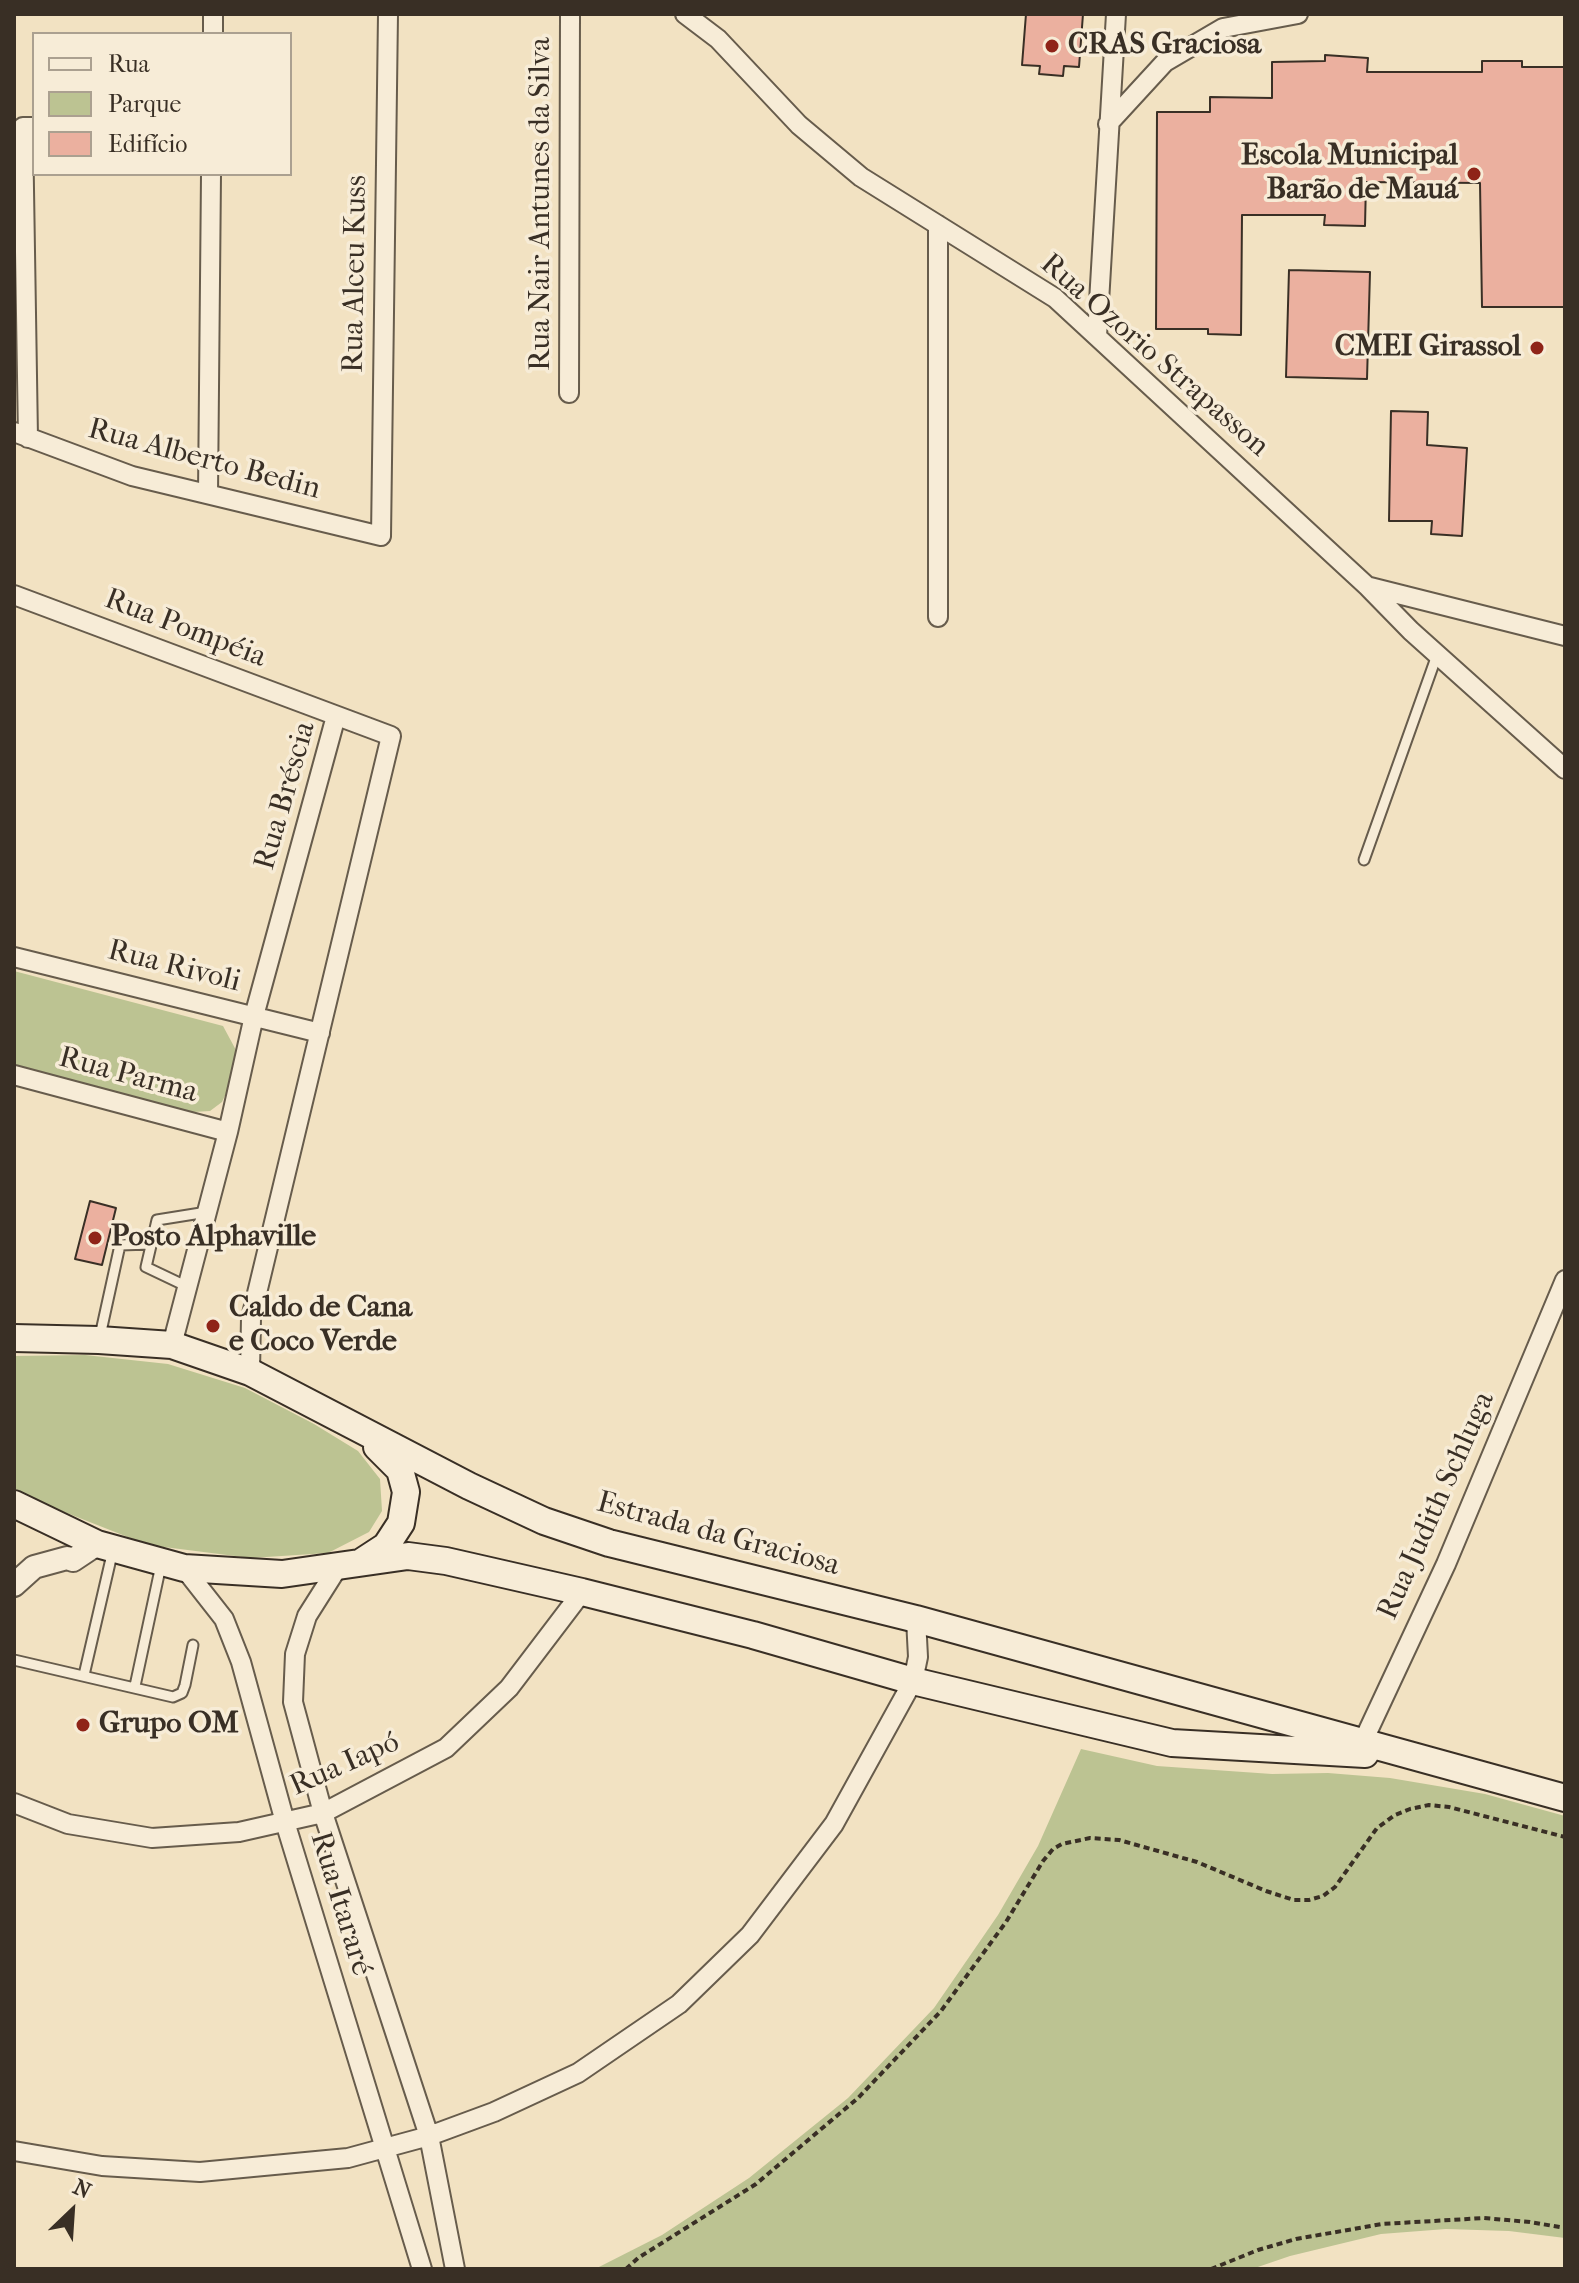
<!DOCTYPE html>
<html>
<head>
<meta charset="utf-8">
<style>
	body { margin:0 }
	#map { position:relative; width:1579px; height:2283px; overflow:hidden; background:#f2e2c2; font-family:"IM FELL French Canon",serif }
	canvas { display:block }
	.frame { position:absolute; inset:0; border:16px solid #392f25; pointer-events:none }
	.legend { position:absolute; left:32px; top:32px; width:260px; height:144px; box-sizing:border-box; background:#f7ecd7; border:2px solid #aba090; margin:0; padding:10px 14px; list-style:none; font-size:24px; color:#392f25 }
	.legend li { display:flex; align-items:center; gap:16px; height:40px }
	.legend b { width:40px; border:2px solid #aba090 }
	.north { position:absolute; left:32px; top:2171px; width:80px; height:80px; -webkit-text-stroke:6px #f7ecd7; paint-order:stroke; rotate:25deg; font-size:22px; font-weight:700; line-height:32px; text-align:center; color:#392f25 }
	.north::after { content:''; display:block; margin:auto; width:28px; height:36px; background:#392f25; clip-path:polygon(50% 0,100% 100%,50% 72%,0 100%) }
</style>
</head>
<body>
<div id="map">
<canvas width="1579" height="2283"></canvas>
<div class="frame"></div>
<ul class="legend">
<li><b style="height:10px;background:#f7ecd7"></b>Rua</li>
<li><b style="height:22px;background:#bcc392"></b>Parque</li>
<li><b style="height:22px;background:#ebb09f"></b>Edifício</li>
</ul>
<div class="north">N</div>
</div>
<script>
const ctx = document.querySelector('canvas').getContext('2d');
ctx.lineJoin = 'round';
function fillPath(path, color) {
  ctx.fillStyle = color;
  ctx.fill(path, 'evenodd');
}
function shape(rows) {
  const path = new Path2D();
  for (const r of rows) {
    path.moveTo(r[0], r[1]);
    for (let i = 2; i < r.length; i += 2) path.lineTo(r[i], r[i + 1]);
  }
  return path;
}
function trace(path, color, width, dash) {
  ctx.strokeStyle = color;
  ctx.lineWidth = width;
  ctx.lineCap = dash ? 'butt' : 'round';
  ctx.setLineDash(dash || []);
  ctx.stroke(path);
}
function drawText(font, color, halo, rows, align = 'center') {
  ctx.font = font + ' "IM FELL French Canon",serif';
  ctx.lineWidth = 7;
  ctx.setLineDash([]);
  ctx.textBaseline = 'middle';
  ctx.strokeStyle = halo;
  ctx.fillStyle = color;
  for (const [text, x, y, turn = 0] of rows) {
    ctx.save();
    ctx.translate(x, y);
    ctx.rotate((+turn || 0) * Math.PI / 180);
    ctx.textAlign = isNaN(turn) ? turn : align;
    if (halo) ctx.strokeText(text, 0, 0);
    ctx.fillText(text, 0, 0);
    ctx.restore();
  }
}
const green = shape([
	[14,971,223,1026,237,1052,235,1074,222,1102,210,1111,193,1112,14,1065],
	[85,1355,168,1364,245,1388,314,1424,358,1451,380,1479,382,1511,369,1532,328,1553,251,1558,148,1545,44,1504,14,1488,14,1356],
	[1081,1749,1157,1766,1272,1774,1328,1773,1390,1778,1485,1794,1565,1816,1565,2238,1509,2231,1446,2229,1381,2234,1290,2256,1252,2269,595,2269,662,2235,749,2178,848,2098,934,2008,998,1915,1038,1846]
]);
const building = shape([
	[1026,14,1083,14,1079,67,1064,66,1063,76,1039,74,1040,66,1022,65,1026,14],
	[1325,55,1368,58,1367,72,1482,72,1482,61,1522,61,1522,67,1565,67,1565,307,1482,307,1480,183,1366,182,1365,226,1324,225,1325,215,1242,215,1241,335,1208,334,1208,329,1156,329,1157,112,1210,112,1210,97,1272,98,1272,62,1325,61,1325,55],
	[1289,270,1370,272,1367,379,1286,377,1289,270],
	[1391,411,1428,412,1427,445,1467,448,1462,536,1431,534,1432,521,1389,521,1391,411],
	[90,1201,116,1208,102,1265,75,1259,90,1201]
]);
const path = shape([
	[626,2269,638,2258,756,2184,858,2098,941,2011,1006,1922,1043,1861,1053,1849,1062,1844,1090,1838,1119,1840,1197,1862,1266,1891,1294,1900,1309,1900,1323,1896,1335,1887,1377,1828,1395,1815,1410,1809,1429,1805,1449,1807,1565,1837],
	[1211,2269,1258,2250,1296,2239,1382,2224,1484,2218,1530,2222,1565,2228]
]);
const service = shape([
	[1364,860,1437,655],
	[188,1287,146,1267,157,1220,207,1212],
	[100,1336,120,1245,151,1244],
	[14,1660,173,1697,182,1693,185,1685,193,1645],
	[84,1675,113,1550],
	[135,1686,161,1565]
]);
const minor = shape([
	[685,14,718,39,799,125,861,177,1055,298,1368,587,1411,631,1565,769],
	[213,34,213,14],
	[1108,124,1165,62,1223,28,1298,14],
	[938,225,938,617],
	[1097,336,1116,14],
	[569,393,570,14],
	[14,432,132,476,381,536,388,14],
	[28,438,23,127,34,127],
	[208,494,211,174],
	[1370,587,1565,636],
	[14,595,391,736,251,1318,250,1372],
	[14,957,320,1033],
	[14,1075,228,1132],
	[172,1345,228,1132,254,1016,336,716],
	[338,1567,307,1616,295,1654,293,1702,323,1813,429,2136,455,2269],
	[184,1568,224,1619,241,1662,285,1822,422,2269],
	[1359,1750,1446,1564,1565,1280],
	[14,1803,68,1824,152,1838,239,1832,323,1813,446,1748,509,1688,582,1592],
	[14,2151,102,2166,200,2172,348,2158,429,2136,494,2112,578,2073,679,2004,750,1935,834,1824,913,1681,918,1657,916,1619]
]);
const tertiary = shape([
	[14,1585,34,1567,67,1558,73,1560,97,1544]
]);
const secondary = shape([
	[14,1338,99,1340,172,1345,250,1372,469,1486,544,1521,609,1543,916,1619,1565,1798],
	[14,1504,97,1544,184,1568,282,1574,408,1556,446,1561,582,1592,753,1635,913,1681,1172,1743,1365,1754],
	[363,1561,386,1546,401,1523,406,1492,400,1470,377,1447]
]);
const markers = [
	[1052,46,8,"#8f2418"],
	[1474,174,8,"#8f2418"],
	[1537,348,8,"#8f2418"],
	[95,1238,8,"#8f2418"],
	[213,1326,8,"#8f2418"],
	[83,1725,8,"#8f2418"]
];
const poiNames = [
	["CRAS Graciosa",1068,46],
	["Escola Municipal",1458,157,"right"],
	["Barão de Mauá",1458,191,"right"],
	["CMEI Girassol",1521,348,"right"],
	["Posto Alphaville",111,1238],
	["Caldo de Cana",229,1309],
	["e Coco Verde",229,1343],
	["Grupo OM",99,1725]
];
const streetNames = [
	["Rua Nair Antunes da Silva",542,204,-90],
	["Rua Alceu Kuss",356,274,-89],
	["Rua Ozorio Strapasson",1154,356,41],
	["Rua Alberto Bedin",204,460,15],
	["Rua Pompéia",185,629,21],
	["Rua Bréscia",286,796,-74],
	["Rua Rivoli",174,967,14],
	["Rua Parma",128,1076,15],
	["Rua Judith Schluga",1437,1506,-66],
	["Estrada da Graciosa",718,1535,15],
	["Rua Iapó",345,1765,-24],
	["Rua Itararé",340,1904,73]
];
fillPath(green, '#bcc392');
fillPath(building, '#ebb09f');
trace(building, '#392f25', 2);
trace(service, '#675c4c', 13);
trace(minor, '#675c4c', 22);
trace(tertiary, '#675c4c', 26);
trace(secondary, '#392f25', 30);
trace(path, '#392f25', 4, [6, 4]);
trace(service, '#f7ecd7', 9);
trace(minor, '#f7ecd7', 18);
trace(tertiary, '#f7ecd7', 22);
trace(secondary, '#f7ecd7', 26);
for (const [x, y, r, color] of markers) {
  const dot = new Path2D();
  dot.arc(x, y, r, 0, 2 * Math.PI);
  ctx.fillStyle = color;
  ctx.fill(dot);
  trace(dot, '#f7ecd7', 3);
}
drawText('bold 30px', '#392f25', '#f7ecd7', poiNames, 'left');
drawText('30px', '#392f25', '#f7ecd7', streetNames);
</script>
</body>
</html>
